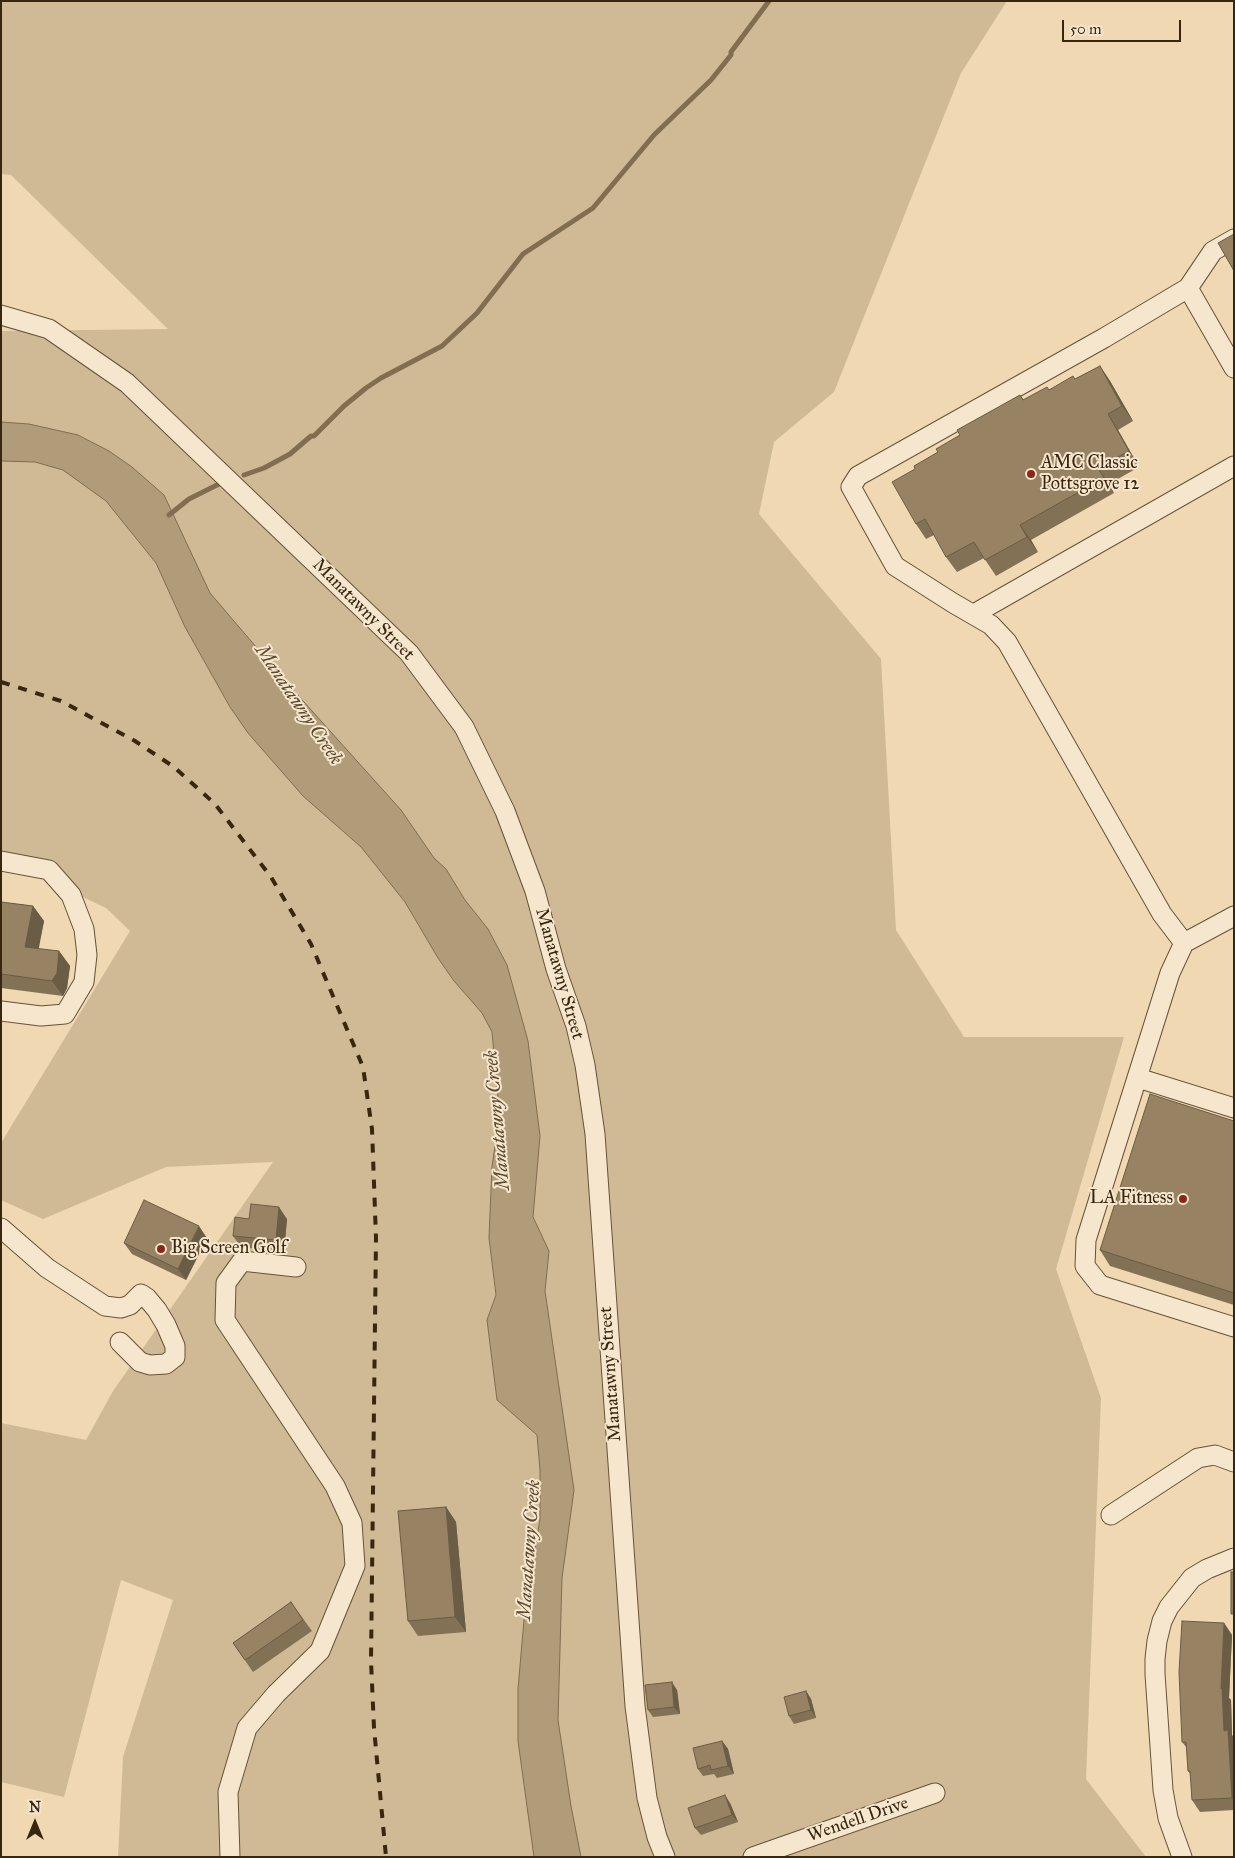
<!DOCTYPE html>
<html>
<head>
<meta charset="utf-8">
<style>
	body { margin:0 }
	#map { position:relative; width:1235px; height:1858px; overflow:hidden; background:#efd8b2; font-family:"IM FELL Great Primer",serif }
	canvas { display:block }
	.frame { position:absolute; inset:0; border:2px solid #38270e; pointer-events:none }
	.north { position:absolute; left:10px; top:1798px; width:50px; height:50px; -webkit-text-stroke:4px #f5e6cd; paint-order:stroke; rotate:0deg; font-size:14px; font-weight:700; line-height:20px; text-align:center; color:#38270e }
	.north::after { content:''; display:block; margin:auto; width:18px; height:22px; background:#38270e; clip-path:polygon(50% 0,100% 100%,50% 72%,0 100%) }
	.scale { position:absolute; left:1062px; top:20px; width:119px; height:22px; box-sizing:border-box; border:2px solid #38270e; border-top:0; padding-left:6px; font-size:15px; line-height:18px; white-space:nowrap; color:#38270e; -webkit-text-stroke:4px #f5e6cd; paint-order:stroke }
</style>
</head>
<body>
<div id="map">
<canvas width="1235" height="1858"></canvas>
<div class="frame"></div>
<div class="north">N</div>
<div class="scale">50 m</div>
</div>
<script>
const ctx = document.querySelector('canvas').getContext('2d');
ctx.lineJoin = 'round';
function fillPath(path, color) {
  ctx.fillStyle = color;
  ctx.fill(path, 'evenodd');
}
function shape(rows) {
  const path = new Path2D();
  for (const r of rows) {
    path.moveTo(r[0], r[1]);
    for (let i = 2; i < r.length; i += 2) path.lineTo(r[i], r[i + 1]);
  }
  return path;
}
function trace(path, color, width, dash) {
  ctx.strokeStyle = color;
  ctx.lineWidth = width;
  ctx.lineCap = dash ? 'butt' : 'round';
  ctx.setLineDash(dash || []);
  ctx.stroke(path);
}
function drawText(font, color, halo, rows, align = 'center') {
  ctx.font = font + ' "IM FELL Great Primer",serif';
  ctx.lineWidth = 4;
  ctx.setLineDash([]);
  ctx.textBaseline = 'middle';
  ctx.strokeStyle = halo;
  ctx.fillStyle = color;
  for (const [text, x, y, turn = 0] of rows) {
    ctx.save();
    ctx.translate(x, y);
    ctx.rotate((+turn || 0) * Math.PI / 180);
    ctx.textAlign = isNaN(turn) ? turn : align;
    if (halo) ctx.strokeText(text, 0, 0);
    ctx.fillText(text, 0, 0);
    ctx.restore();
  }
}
const green = shape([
	[1,1,1007,1,961,73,834,392,774,442,759,514,881,659,896,930,964,1037,1124,1037,1056,1269,1101,1398,1086,1779,1146,1857,118,1857,123,1757,173,1600,121,1580,64,1797,1,1782,1,1423,86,1440,113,1391,273,1162,166,1167,43,1219,1,1200,1,1143,130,931,106,908,1,858,1,331,168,329,11,175,1,174]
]);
const water = shape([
	[1,422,29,424,78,435,109,451,132,467,164,495,210,593,286,682,401,810,434,858,446,869,465,900,488,929,507,965,528,1041,540,1136,533,1217,549,1251,545,1291,574,1490,562,1578,558,1720,571,1806,581,1857,534,1857,518,1741,518,1689,525,1608,540,1519,540,1470,537,1435,497,1400,487,1320,496,1295,489,1238,492,1166,497,1132,498,1097,492,1032,482,1013,454,981,438,958,405,902,361,847,303,796,248,733,230,707,185,627,156,563,106,501,63,470,35,462,1,461,1,422]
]);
const stream = shape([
	[244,475,264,468,290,454,311,436,314,436,344,406,366,388,381,378,442,346,477,313,523,254,593,208,654,135,711,80,731,55,731,52,769,1],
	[169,515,189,499,225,481]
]);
const minor = shape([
	[1188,288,1213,251,1234,239],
	[1,315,49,329,127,383,409,653,464,727,505,811,535,891,556,969,576,1026,585,1065,595,1134,635,1706,647,1798,657,1837,665,1857],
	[974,614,1234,466],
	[1,861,49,870,71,895,84,929,87,955,84,982,65,1014,41,1016,1,1011],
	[1234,916,1184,943,1170,973,1086,1240,1085,1266,1100,1285,1234,1327],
	[1184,943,1162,914,1007,642,991,625,953,603,895,566,851,487,858,476,1104,338,1188,288,1234,368],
	[1138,1078,1234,1108],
	[1,1228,47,1268,105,1306,121,1308,130,1305,141,1294,147,1298,157,1310,166,1325,175,1346,175,1357,166,1364,150,1365,140,1362,120,1342],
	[1111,1515,1198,1458,1215,1455,1234,1462],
	[230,1857,228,1792,247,1728,276,1694,320,1651,355,1566,352,1523,335,1486,225,1320,226,1283,242,1261,296,1267],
	[753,1857,935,1793],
	[1182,1857,1168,1818,1163,1790,1155,1674,1155,1659,1157,1641,1162,1621,1169,1607,1192,1578,1207,1569,1234,1558]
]);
const rail = shape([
	[1,682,61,701,135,741,174,767,215,804,271,877,311,944,363,1067,372,1129,376,1238,371,1661,374,1728,386,1857]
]);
const wall = shape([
	[1100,366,1110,381,1133,421,1118,430,1139,467,1109,484,1114,493,1031,540,1038,552,996,576,984,558,957,572,946,557,934,535,926,539,916,524,915,469,960,435,1020,395,1024,400,1075,379],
	[1,902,33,906,44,921,38,949,59,951,70,966,67,988,63,996,1,988],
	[1234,1121,1234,1305,1110,1266,1100,1250],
	[249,1219,287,1219,284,1252,241,1247,233,1236],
	[207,1238,186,1280,132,1254,124,1243],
	[446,1507,456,1522,466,1632,418,1636,408,1621],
	[291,1602,312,1631,253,1672,233,1643],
	[1224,1623,1232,1635,1229,1698,1231,1700,1232,1735,1234,1738,1234,1810,1200,1812,1192,1800,1191,1775,1188,1771,1187,1748,1182,1742],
	[677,1690,680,1714,653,1717,648,1710],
	[806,1691,811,1699,816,1718,794,1724,789,1716],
	[722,1741,728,1749,734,1774,717,1778,714,1774,703,1776,698,1769],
	[730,1803,738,1822,701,1835,695,1828]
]);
const shadedWall = shape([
	[1100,366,1110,381,1133,421,1122,406],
	[1108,414,1118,430,1139,467,1129,451],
	[1098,468,1109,484,1114,493,1104,478],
	[1020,525,1031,540,1038,552,1027,537],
	[33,906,44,921,36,963,25,947],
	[59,951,70,966,67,988,63,996,52,981],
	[279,1207,287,1219,284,1252,276,1240],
	[199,1226,207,1238,186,1280,178,1269],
	[446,1507,456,1522,466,1632,455,1617],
	[1224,1623,1232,1635,1229,1698,1231,1700,1232,1735,1234,1738,1234,1801,1232,1798,1224,1731,1221,1689],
	[672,1682,677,1690,680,1714,674,1707],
	[806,1691,811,1699,816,1718,811,1710],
	[722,1741,728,1749,734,1774,728,1766],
	[725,1795,730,1803,738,1822,732,1815]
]);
const building = shape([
	[1234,234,1234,271,1218,243,1234,234],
	[1100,366,1122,406,1108,414,1129,451,1098,468,1104,478,1020,525,1027,537,985,560,974,542,946,557,925,519,916,524,892,482,915,469,914,466,938,452,936,449,960,435,957,430,1020,395,1023,400,1047,387,1049,390,1073,376,1075,379,1100,366],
	[1,902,33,906,25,947,59,951,57,973,52,981,1,974,1,902],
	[1150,1094,1234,1121,1234,1293,1100,1250,1150,1094],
	[144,1200,199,1226,178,1269,124,1243,144,1200],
	[251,1204,279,1207,276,1240,233,1236,235,1217,249,1219,251,1204],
	[446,1507,455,1617,408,1621,398,1511,446,1507],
	[1231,1572,1234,1572,1234,1614,1231,1614,1231,1572],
	[291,1602,303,1620,245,1660,233,1643,291,1602],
	[1182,1621,1224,1623,1221,1689,1222,1688,1224,1731,1228,1730,1232,1798,1192,1800,1190,1771,1188,1771,1186,1742,1182,1742,1179,1672,1182,1621],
	[672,1682,674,1707,648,1710,645,1685,672,1682],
	[806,1691,811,1710,789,1716,784,1697,806,1691],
	[722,1741,728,1766,711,1770,710,1765,698,1769,693,1748,722,1741],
	[725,1795,732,1815,695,1828,688,1808,725,1795]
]);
const markers = [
	[1031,474,5,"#8f2418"],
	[1183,1199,5,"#8f2418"],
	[161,1249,5,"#8f2418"]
];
const poiNames = [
	["AMC Classic",1041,464],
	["Pottsgrove 12",1041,485],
	["LA Fitness",1173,1199,"right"],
	["Big Screen Golf",171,1249]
];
const streetNames = [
	["Manatawny Street",363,610,45],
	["Manatawny Street",559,974,74],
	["Manatawny Street",611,1374,-94],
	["Wendell Drive",858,1820,-19]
];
const waterNames = [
	["Manatawny Creek",298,705,56],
	["Manatawny Creek",498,1120,-95],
	["Manatawny Creek",530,1550,-86]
];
fillPath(green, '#d0ba96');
fillPath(water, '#b19c7a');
trace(water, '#816d4f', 1);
trace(stream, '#816d4f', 5);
trace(minor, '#665337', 21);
trace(minor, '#f5e6cd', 19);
trace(rail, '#38270e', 4, [9, 9]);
fillPath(wall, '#827155');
fillPath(shadedWall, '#6a5c45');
fillPath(building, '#978363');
trace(building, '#6a5c45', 1);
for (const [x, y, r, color] of markers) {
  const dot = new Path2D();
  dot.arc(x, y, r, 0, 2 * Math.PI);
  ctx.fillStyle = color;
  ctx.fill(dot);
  trace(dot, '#f5e6cd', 2);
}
drawText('18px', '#38270e', '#f5e6cd', poiNames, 'left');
drawText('18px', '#38270e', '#f5e6cd', streetNames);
drawText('italic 19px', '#5c4a2e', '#f5e6cd', waterNames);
</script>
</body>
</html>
